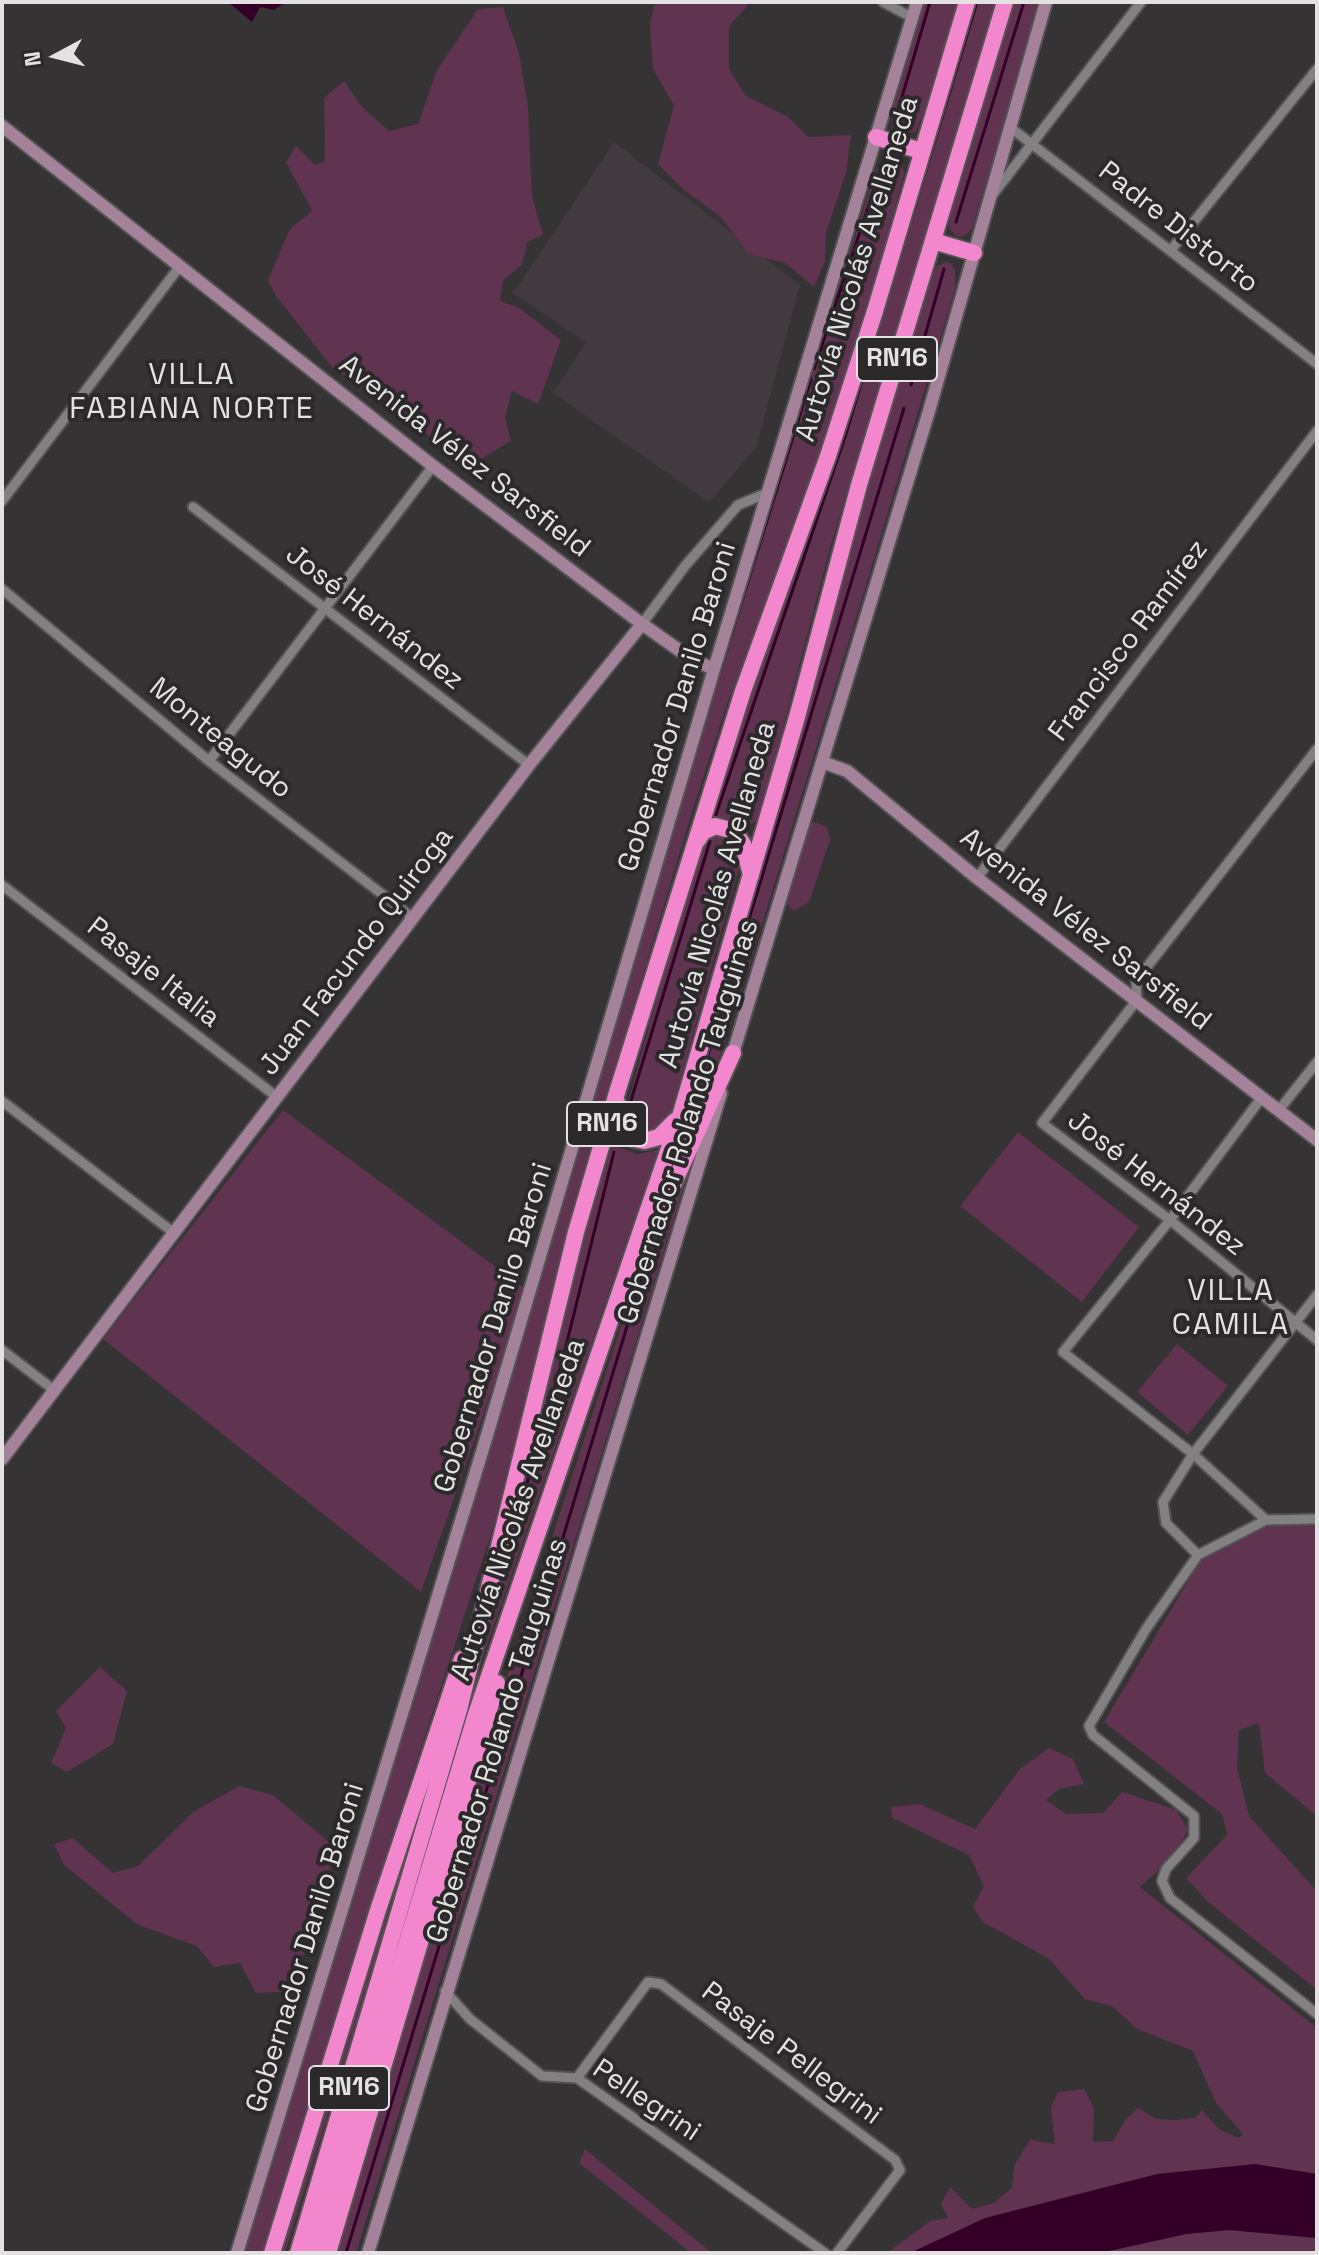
<!DOCTYPE html>
<html>
<head>
<meta charset="utf-8">
<style>
	body { margin:0 }
	#map { position:relative; width:1319px; height:2255px; overflow:hidden; background:#353334; font-family:"Space Grotesk",sans-serif }
	canvas { display:block }
	.frame { position:absolute; inset:0; border:4px solid #e3e1e2; pointer-events:none }
	.north { position:absolute; left:16px; top:16px; width:80px; height:80px; -webkit-text-stroke:6px #2b292a; paint-order:stroke; rotate:263deg; font-size:22px; font-weight:700; line-height:32px; text-align:center; color:#e3e1e2 }
	.north::after { content:''; display:block; margin:auto; width:28px; height:36px; background:#e3e1e2; clip-path:polygon(50% 0,100% 100%,50% 72%,0 100%) }
</style>
</head>
<body>
<div id="map">
<canvas width="1319" height="2255"></canvas>
<div class="frame"></div>
<div class="north">N</div>
</div>
<script>
const ctx = document.querySelector('canvas').getContext('2d');
ctx.lineJoin = 'round';
function fillPath(path, color) {
  ctx.fillStyle = color;
  ctx.fill(path, 'evenodd');
}
function shape(rows) {
  const path = new Path2D();
  for (const r of rows) {
    path.moveTo(r[0], r[1]);
    for (let i = 2; i < r.length; i += 2) path.lineTo(r[i], r[i + 1]);
  }
  return path;
}
function trace(path, color, width, dash) {
  ctx.strokeStyle = color;
  ctx.lineWidth = width;
  ctx.lineCap = dash ? 'butt' : 'round';
  ctx.setLineDash(dash || []);
  ctx.stroke(path);
}
function drawText(font, color, halo, rows, align = 'center') {
  ctx.font = font + ' "Space Grotesk",sans-serif';
  ctx.lineWidth = 8;
  ctx.setLineDash([]);
  ctx.textBaseline = 'middle';
  ctx.strokeStyle = halo;
  ctx.fillStyle = color;
  for (const [text, x, y, turn = 0] of rows) {
    ctx.save();
    ctx.translate(x, y);
    ctx.rotate((+turn || 0) * Math.PI / 180);
    ctx.textAlign = isNaN(turn) ? turn : align;
    if (halo) ctx.strokeText(text, 0, 0);
    ctx.fillText(text, 0, 0);
    ctx.restore();
  }
}
const built = shape([
	[614,142,800,285,756,448,709,502,553,393,586,342,513,293]
]);
const green = shape([
	[661,2,751,2,729,26,729,69,746,96,788,117,808,137,851,135,846,173,826,233,825,262,814,287,785,263,749,254,721,217,684,190,658,164,674,105,653,69,650,26,654,5],
	[924,2,958,2,926,111,915,132,901,134,892,127,892,109],
	[976,2,996,2,830,548,759,819,750,825,724,818,707,825,765,649,833,466],
	[1014,2,1040,2,972,229,964,236,957,237,949,228,950,216],
	[503,7,519,53,528,107,532,196,543,235,527,242,522,265,503,280,500,301,519,308,561,340,538,404,512,391,505,418,511,441,471,465,332,367,276,296,268,280,290,229,312,211,286,162,296,146,315,165,325,161,324,98,344,81,362,107,389,131,418,124,437,70,478,9],
	[888,155,901,157,904,174,883,253,824,442,725,710,692,812,577,1193,492,1531,364,1922,262,2253,244,2253,728,646,875,172],
	[946,262,952,264,955,271,955,289,863,595,725,1045,670,1165,742,933,901,372,930,277,937,266],
	[814,822,827,827,830,840,809,902,794,911,785,902,808,825],
	[718,833,729,834,742,857,668,1123,663,1129,641,1135,626,1120,625,1113,698,852,707,838],
	[713,1091,356,2253,334,2253,510,1666,638,1274],
	[283,1110,527,1290,421,1592,103,1339],
	[1018,1132,1139,1227,1082,1302,960,1206],
	[613,1145,637,1154,658,1150,483,1657,582,1236],
	[1177,1344,1228,1386,1188,1435,1137,1392],
	[1317,1522,1317,1816,1265,1773,1259,1723,1239,1730,1237,1768,1249,1816,1317,1891,1317,1990,1208,1902,1186,1878,1227,1835,1222,1814,1104,1722,1202,1558,1267,1526],
	[100,1667,127,1691,113,1744,67,1772,51,1763,66,1728,56,1711],
	[1049,1748,1073,1759,1084,1784,1059,1789,1046,1800,1066,1814,1103,1813,1122,1792,1176,1810,1188,1828,1177,1853,1140,1887,1317,2028,1317,2174,1255,2164,910,2253,887,2253,930,2221,948,2218,941,2204,950,2187,972,2209,994,2203,1012,2188,1014,2166,1030,2140,1055,2144,1051,2108,1058,2092,1085,2089,1094,2110,1093,2142,1113,2141,1125,2120,1138,2108,1156,2119,1175,2120,1195,2118,1202,2110,1219,2129,1238,2138,1243,2134,1216,2103,1193,2051,1137,2029,1112,2006,1085,1999,1049,1959,983,1922,973,1907,984,1886,969,1855,892,1818,891,1807,920,1804,975,1829,1020,1769],
	[239,1786,273,1795,336,1848,292,1991,256,1993,240,1963,214,1967,197,1946,138,1925,64,1865,54,1844,73,1838,113,1873,138,1866,193,1812],
	[381,1921,388,1922,308,2179,285,2253,276,2253],
	[585,2149,712,2253,691,2253,579,2163],
	[1229,2230,1317,2238,1317,2253,1100,2253,1186,2234]
]);
const water = shape([
	[228,2,287,2,274,10,260,7,252,22],
	[1255,2164,1317,2174,1317,2238,1229,2230,1186,2234,1100,2253,910,2253,985,2218,1157,2174]
]);
const stream = shape([
	[894,124,930,2],
	[956,222,1024,2],
	[892,282,977,2],
	[814,369,882,166],
	[911,385,944,269],
	[718,678,811,379],
	[715,817,845,437,878,327],
	[699,1084,904,408],
	[626,1117,710,841],
	[516,1521,562,1362,614,1152],
	[346,2253,645,1267,654,1250]
]);
const street = shape([
	[883,2,913,18],
	[1011,128,1317,364],
	[994,193,1141,2],
	[1171,250,1317,69],
	[2,501,180,266],
	[193,507,529,765],
	[2,589,209,761,413,918],
	[642,624,685,566,738,505,767,493],
	[1317,749,1136,981,1137,1000,1042,1123,1170,1220,1317,1340],
	[209,761,433,466],
	[977,878,1317,431],
	[2,885,277,1097],
	[1262,1097,1170,1220,1063,1352,1193,1454,1266,1520],
	[2,1101,174,1233],
	[1279,1110,1317,1062],
	[2,1350,54,1390],
	[1317,1519,1266,1520,1198,1555,1146,1629,1089,1726,1093,1735,1194,1816,1194,1838,1166,1869,1162,1881,1170,1898,1317,2014],
	[1198,1555,1166,1523,1163,1502,1193,1454,1317,1295],
	[445,1991,470,2019,542,2076,577,2078,825,2253],
	[577,2078,648,1982,661,1984,895,2160,900,2170,837,2253]
]);
const secondary = shape([
	[2,126,433,466,642,624,693,660,714,669],
	[822,762,847,771,977,878,1317,1140],
	[731,1060,929,411,1046,2],
	[2,1459,529,765,642,624],
	[237,2253,482,1452,714,669,917,2],
	[368,2253,721,1093]
]);
const highway = shape([
	[876,137,921,151],
	[933,241,974,253],
	[697,841,703,832,715,826,734,831,743,844,751,875],
	[617,1102,619,1124,634,1139,644,1141,659,1137,675,1121],
	[647,1242,733,1053],
	[272,2253,378,1910,462,1659],
	[298,2253,459,1710,576,1232,618,1089,743,691,828,456,875,311,967,2],
	[313,2253,476,1714,681,1113,797,717,859,485,1005,2],
	[328,2253,497,1683]
]);
const shields = [
	[897,359,80],
	[607,1124,80],
	[349,2088,80]
];
const shieldNames = [
	["RN16",897,359],
	["RN16",607,1124],
	["RN16",349,2088]
];
const streetNames = [
	["Padre Distorto",1178,228,38],
	["Autovía Nicolás Avellaneda",858,269,-73],
	["Avenida Vélez Sarsfield",464,457,38],
	["José Hernández",374,618,38],
	["Francisco Ramírez",1129,641,-53],
	["Gobernador Danilo Baroni",678,707,-73],
	["Monteagudo",220,739,39],
	["Autovía Nicolás Avellaneda",718,895,-74],
	["Avenida Vélez Sarsfield",1085,930,38],
	["Juan Facundo Quiroga",357,952,-53],
	["Pasaje Italia",153,973,38],
	["Gobernador Rolando Tauguinas",689,1122,-73],
	["José Hernández",1156,1184,38],
	["Gobernador Danilo Baroni",494,1328,-73],
	["Autovía Nicolás Avellaneda",519,1510,-71],
	["Gobernador Rolando Tauguinas",498,1741,-73],
	["Gobernador Danilo Baroni",306,1948,-73],
	["Pasaje Pellegrini",791,2054,37],
	["Pellegrini",646,2101,34]
];
const neighbourhoodNames = [
	["VILLA",192,376],
	["FABIANA NORTE",192,410],
	["VILLA",1231,1292],
	["CAMILA",1231,1326]
];
fillPath(built, '#423a3f');
fillPath(green, '#603350');
fillPath(water, '#350027');
trace(stream, '#350027', 3);
trace(street, '#545253', 13);
trace(secondary, '#545253', 16);
trace(highway, '#545253', 20);
trace(street, '#838082', 9);
trace(secondary, '#a48299', 12);
trace(highway, '#f287ce', 16);
for (const [x, y, w] of shields) {
  const box = new Path2D();
  box.roundRect(x - w / 2, y - 22, w, 44, 6);
  ctx.fillStyle = '#2b292a';
  ctx.fill(box);
  trace(box, '#e3e1e2', 2);
}
drawText('bold 26px', '#e3e1e2', null, shieldNames);
drawText('28px', '#e3e1e2', '#2b292a', streetNames);
ctx.letterSpacing = '2px';
drawText('30px', '#e3e1e2', '#2b292a', neighbourhoodNames);
ctx.letterSpacing = '0px';
</script>
</body>
</html>
